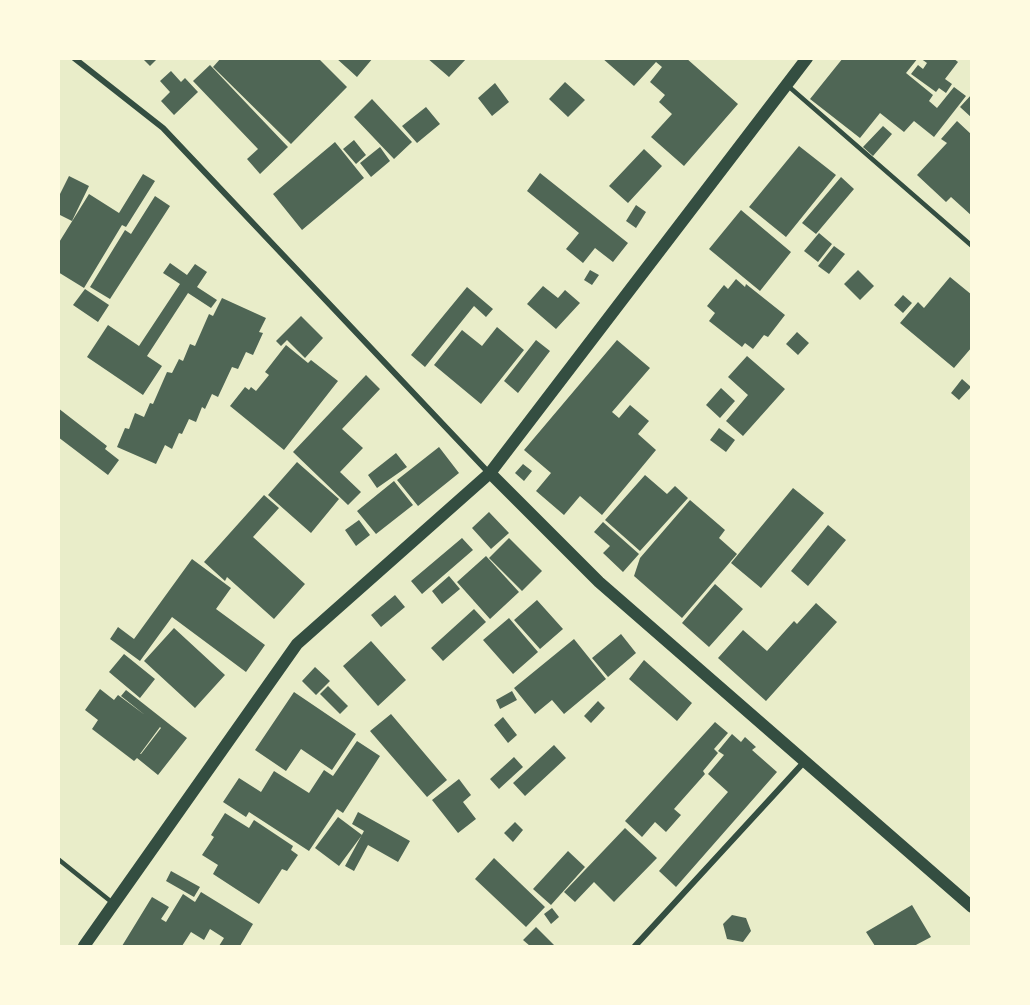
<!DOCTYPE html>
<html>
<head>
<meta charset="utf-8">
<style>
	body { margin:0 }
	#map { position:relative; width:1030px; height:1005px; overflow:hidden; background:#e9edc9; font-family:Roboto,sans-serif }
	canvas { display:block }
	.frame { position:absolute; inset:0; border:60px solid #fefae0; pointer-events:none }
</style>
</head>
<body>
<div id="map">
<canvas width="1030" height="1005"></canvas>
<div class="frame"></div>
</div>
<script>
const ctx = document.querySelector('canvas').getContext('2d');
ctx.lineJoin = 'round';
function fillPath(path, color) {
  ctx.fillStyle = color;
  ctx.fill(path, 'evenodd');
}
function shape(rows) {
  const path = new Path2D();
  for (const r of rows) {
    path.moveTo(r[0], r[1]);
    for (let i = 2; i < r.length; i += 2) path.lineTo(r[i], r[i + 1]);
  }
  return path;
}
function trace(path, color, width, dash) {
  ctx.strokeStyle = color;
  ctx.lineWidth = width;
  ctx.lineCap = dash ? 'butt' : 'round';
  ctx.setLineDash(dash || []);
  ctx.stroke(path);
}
const building = shape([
	[142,58,158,58,150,66],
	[221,58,318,58,347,87,291,144,213,67],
	[336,58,373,58,357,77],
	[427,58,467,58,449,77],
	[602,58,686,58,738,104,684,166,651,137,672,114,659,102,665,95,650,82,662,67,656,62,634,86],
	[843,58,918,58,906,73,933,95,929,101,937,108,954,87,966,96,934,137,914,121,904,132,880,113,860,138,810,99],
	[920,58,953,58,958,62,945,79,952,84,946,93,939,88,936,92,911,74,918,65,923,69,927,63],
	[210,65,288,147,260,174,247,159,258,149,193,81],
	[171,71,181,82,185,78,198,92,174,115,161,101,170,92,160,81],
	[565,82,585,100,568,117,549,99],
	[495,83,509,102,492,116,478,98],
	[972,94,972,118,960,107],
	[372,99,412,142,394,159,354,117],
	[426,107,440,124,417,143,402,126],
	[957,121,972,135,972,216,951,197,946,202,917,175,947,143,941,139],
	[883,126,892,134,873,156,863,147],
	[354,140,366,155,356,164,343,149],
	[335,142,364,178,302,230,273,194],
	[799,146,836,175,786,237,749,207],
	[380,147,390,161,371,177,360,163],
	[644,149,662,166,628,203,609,186],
	[540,173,628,243,613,262,595,248,583,263,566,249,579,233,527,191],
	[143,174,155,181,126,227,122,225,84,288,58,272,58,244,89,194,119,213],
	[69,176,89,186,72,221,58,214,58,198],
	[841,177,854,189,816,234,802,223],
	[155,196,170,206,110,299,90,287,125,230,131,234],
	[636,205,646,212,636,228,626,221],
	[741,210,791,252,760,291,709,249],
	[819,233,832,244,818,262,804,251],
	[834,246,845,254,829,274,818,266],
	[170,263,187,275,195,264,207,272,197,287,217,300,211,308,188,293,147,356,162,366,143,395,87,357,108,325,139,346,180,284,163,273],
	[590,270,599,275,592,285,584,280],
	[858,270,874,286,860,300,844,284],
	[950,277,972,295,972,347,954,368,900,323,918,302,924,308],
	[736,279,745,287,746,284,785,315,768,337,764,335,753,349,745,343,742,347,709,321,715,313,707,306,724,285,728,289],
	[543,286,558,298,565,290,580,303,556,329,527,304],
	[467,287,493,309,486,317,474,306,425,367,411,355],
	[85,289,109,305,98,322,73,305],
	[903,295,912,303,903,313,894,305],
	[222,298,266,318,259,332,263,333,253,355,246,352,238,369,232,367,218,397,212,394,205,409,202,407,196,422,189,419,182,434,179,433,172,449,165,445,156,464,117,447,125,428,129,429,135,413,144,417,150,403,153,404,167,372,172,373,179,359,183,361,190,344,195,346,209,314,213,316],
	[301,316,323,338,305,358,287,340,281,346,276,341],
	[497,327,524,350,481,404,434,365,462,330,482,346],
	[797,332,809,343,798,355,786,344],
	[536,340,550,351,518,393,504,381],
	[617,340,650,368,612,412,619,418,630,405,649,421,638,434,656,450,602,515,580,496,564,515,536,491,551,473,524,450],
	[286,345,308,363,311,360,338,381,284,450,230,406,245,387,249,390,251,387,256,391,269,375,265,372],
	[747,356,785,389,743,436,726,421,748,395,728,377],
	[366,375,380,389,342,429,363,448,340,472,361,492,348,505,293,452],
	[962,379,971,387,959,400,951,393],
	[721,388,735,401,720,418,706,405],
	[58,408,107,446,105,449,119,460,108,475,58,437],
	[719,428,735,440,726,452,710,440],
	[439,447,459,473,418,506,397,480],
	[396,453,407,467,377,488,368,475],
	[297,462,339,499,311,533,268,495],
	[523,464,532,471,524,481,515,473],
	[645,475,667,494,675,486,688,498,640,551,605,520],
	[394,481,413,505,376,534,357,511],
	[793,488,824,513,761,588,731,563],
	[264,495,279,508,253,537,305,584,274,619,227,577,225,581,204,562],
	[690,500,725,530,719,538,737,554,682,618,634,576,640,558],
	[489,512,509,533,491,549,472,528],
	[359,520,370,535,356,546,345,530],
	[603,522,639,554,623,572,603,553,610,546,594,532],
	[828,525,846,540,808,586,791,571],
	[462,538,473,550,422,594,411,581],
	[509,538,542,571,522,591,489,558],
	[486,556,519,592,490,619,457,582],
	[192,559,231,588,216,609,265,645,246,672,172,617,140,661,110,639,118,627,134,639],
	[449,576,460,589,442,604,432,591],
	[715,584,743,609,709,647,682,623],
	[395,595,405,607,381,627,371,615],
	[537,600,563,629,540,649,514,620],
	[816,603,837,622,766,701,718,658,743,630,767,651,794,621,797,624],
	[474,609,486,622,443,661,431,648],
	[509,618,538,652,513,674,483,640],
	[174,628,225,675,195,708,144,661],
	[621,634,636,653,608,677,592,658],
	[574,639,606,679,564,714,552,700,535,714,514,688],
	[371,641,406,680,378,706,343,666],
	[124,654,155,679,140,698,109,672],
	[644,660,692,703,677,721,629,679],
	[315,667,330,681,316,695,302,681],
	[328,686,348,706,340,714,320,694],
	[100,689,114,700,118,695,145,715,121,696,126,690,187,738,158,775,137,758,134,761,92,729,98,720,85,710],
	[160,727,161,728,141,754,140,754],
	[512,691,517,700,500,709,496,700],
	[294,692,356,734,332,770,301,749,286,771,255,750],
	[598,701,605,708,591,723,584,716],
	[391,714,447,780,427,797,370,731],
	[503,717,517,735,508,743,494,725],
	[715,722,728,733,714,749,718,753,703,771,705,774,674,809,681,815,666,832,655,822,642,837,625,821],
	[732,734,741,742,745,737,756,747,752,750,777,772,676,887,659,871,728,792,708,774,724,755,718,751],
	[357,741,380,756,343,813,337,809,309,851,249,812,246,817,223,802,239,778,261,792,274,771,309,793,324,770,333,776],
	[554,745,566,758,525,796,513,783],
	[514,757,523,767,499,789,490,779],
	[459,779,471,795,463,802,476,819,458,833,432,800],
	[358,812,410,841,398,862,368,845,354,871,345,866,364,831,352,824],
	[225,813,249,828,254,820,293,846,291,850,298,855,287,871,282,869,259,904,213,874,218,865,202,855,214,837,211,835],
	[338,817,362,835,339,866,315,848],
	[515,822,523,830,513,842,504,833],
	[625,828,657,858,614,902,594,882,575,902,564,892],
	[568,851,585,867,551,905,533,889],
	[494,858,545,907,526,927,475,879],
	[171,871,200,887,194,897,166,881],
	[201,892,253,924,240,946,219,946,224,938,210,929,204,940,191,932,182,946,122,946,152,897,169,907,161,919,166,922,183,894,195,902],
	[912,905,931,937,914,946,875,946,866,932],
	[552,908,559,917,551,924,544,914],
	[732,915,746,918,751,931,743,942,727,939,723,924],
	[536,927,554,945,552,946,530,946,523,940]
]);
const service = shape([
	[787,85,972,246],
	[58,859,114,904]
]);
const minor = shape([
	[74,58,163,128,489,473],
	[635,946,805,761]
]);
const secondary = shape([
	[490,473,599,582,972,907],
	[84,946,297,644,490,473,807,58]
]);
fillPath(building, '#4f6655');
trace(service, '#344e41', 4.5);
trace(minor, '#344e41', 6);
trace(secondary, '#344e41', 12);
</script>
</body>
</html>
